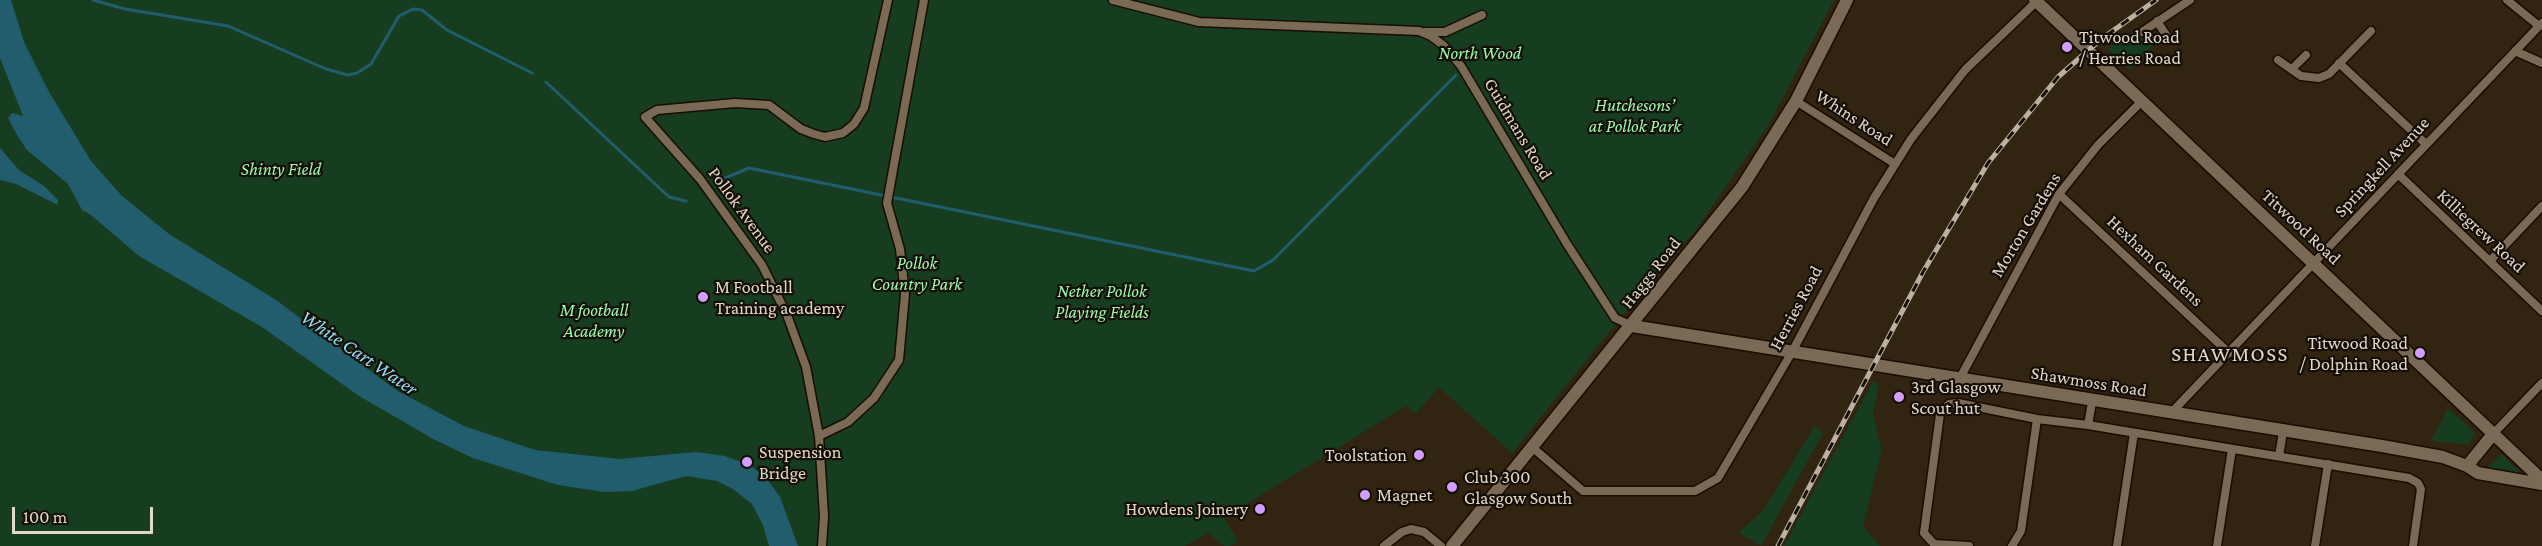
<!DOCTYPE html>
<html>
<head>
<meta charset="utf-8">
<style>
	body { margin:0 }
	#map { position:relative; width:2542px; height:546px; overflow:hidden; background:#312411; font-family:"Crimson Pro",serif }
	canvas { display:block }
	.scale { position:absolute; left:12px; top:507px; width:141px; height:27px; box-sizing:border-box; border:3px solid #e1d8cc; border-top:0; padding-left:8px; font-size:18px; line-height:21px; white-space:nowrap; color:#e1d8cc; -webkit-text-stroke:4px #140e07; paint-order:stroke }
</style>
</head>
<body>
<div id="map">
<canvas width="2542" height="546"></canvas>
<div class="scale">100 m</div>
</div>
<script>
const ctx = document.querySelector('canvas').getContext('2d');
ctx.lineJoin = 'round';
function fillPath(path, color) {
  ctx.fillStyle = color;
  ctx.fill(path, 'evenodd');
}
function shape(rows) {
  const path = new Path2D();
  for (const r of rows) {
    path.moveTo(r[0], r[1]);
    for (let i = 2; i < r.length; i += 2) path.lineTo(r[i], r[i + 1]);
  }
  return path;
}
function trace(path, color, width, dash) {
  ctx.strokeStyle = color;
  ctx.lineWidth = width;
  ctx.lineCap = dash ? 'butt' : 'round';
  ctx.setLineDash(dash || []);
  ctx.stroke(path);
}
function drawText(font, color, halo, rows, align = 'center') {
  ctx.font = font + ' "Crimson Pro",serif';
  ctx.lineWidth = 4.5;
  ctx.setLineDash([]);
  ctx.textBaseline = 'middle';
  ctx.strokeStyle = halo;
  ctx.fillStyle = color;
  for (const [text, x, y, turn = 0] of rows) {
    ctx.save();
    ctx.translate(x, y);
    ctx.rotate((+turn || 0) * Math.PI / 180);
    ctx.textAlign = isNaN(turn) ? turn : align;
    if (halo) ctx.strokeText(text, 0, 0);
    ctx.fillText(text, 0, 0);
    ctx.restore();
  }
}
const green = shape([
	[0,0,1834,0,1769,124,1696,230,1642,291,1512,453,1439,387,1416,414,1406,406,1224,518,1236,538,1237,542,1230,546,1224,546,1208,533,1185,546,0,546],
	[2137,29,2149,44,2160,38,2130,70,2108,49],
	[1873,381,1879,384,1873,414,1882,450,1863,527,1880,546,1784,546],
	[2448,408,2475,433,2469,445,2431,441],
	[1815,425,1823,433,1761,546,1739,533,1764,509],
	[2501,454,2521,473,2487,468]
]);
const water = shape([
	[0,0,11,0,24,42,49,92,91,161,121,195,169,234,276,300,396,390,464,426,535,450,620,459,696,452,725,456,749,465,765,476,780,497,798,546,769,546,763,525,752,504,733,489,717,481,686,476,632,491,604,492,558,485,473,458,435,440,359,396,262,327,139,256,91,215,82,210,68,184,27,150,17,135,8,118,12,113,23,116,0,58],
	[0,148,19,170,44,186,58,200,58,205,16,184,0,180]
]);
const stream = shape([
	[93,0,125,9,228,26,326,69,348,75,357,73,371,64,399,16,413,9,422,10,447,30,532,73],
	[546,82,669,197,686,201],
	[716,182,749,168,1254,271,1273,260,1456,75]
]);
const street = shape([
	[1113,0,1199,22,1419,31,1431,36,1444,46,1461,66,1567,244,1615,318,1632,326],
	[2507,0,2539,26],
	[2157,21,2168,38],
	[1425,32,1445,32,1482,15],
	[2142,32,2190,0],
	[2515,51,2542,63],
	[2278,60,2301,76,2319,78,2329,74,2371,31],
	[2339,63,2426,144],
	[2293,68,2306,55],
	[1796,101,1895,164],
	[2398,174,2542,311],
	[2059,194,2229,353],
	[2490,261,2542,206],
	[1959,380,2059,194,2098,145,2141,102],
	[2171,413,2542,23],
	[2088,425,2092,402],
	[2494,433,2542,383],
	[819,436,848,422,874,398,899,360,905,294,900,249,887,203,924,0],
	[1532,447,1583,491,1695,491,1718,478,1792,352,1874,198,1911,139,1965,70,2038,0],
	[2279,456,2283,432],
	[822,546,824,516,819,436,806,367,787,315,762,265,700,179,645,117,657,110,735,103,769,105,801,129,814,134,825,137,843,133,854,124,864,108,888,0],
	[1384,546,1402,532,1411,529,1424,532,1441,546],
	[1969,546,1934,544,1924,533,1940,414,1949,404,1958,403,2037,419,2088,425,2409,478,2418,483,2421,489,2413,546],
	[2012,546,2021,531,2037,419],
	[2117,546,2134,433],
	[2217,546,2232,449],
	[2315,546,2328,464]
]);
const secondary = shape([
	[2035,0,2542,480],
	[1632,326,2382,446,2443,457,2467,466,2494,433],
	[2467,466,2478,473,2542,484],
	[1452,546,1742,187,1796,101,1847,0]
]);
const rail = shape([
	[1778,546,1923,272,1988,163,2058,77,2100,40,2156,0]
]);
const markers = [
	[2067,47,6,"#d29dfd"],
	[703,297,6,"#d29dfd"],
	[2420,353,6,"#d29dfd"],
	[1899,397,6,"#d29dfd"],
	[1419,455,6,"#d29dfd"],
	[747,462,6,"#d29dfd"],
	[1452,487,6,"#d29dfd"],
	[1365,495,6,"#d29dfd"],
	[1260,509,6,"#d29dfd"]
];
const poiNames = [
	["Titwood Road",2079,37],
	["/ Herries Road",2079,58],
	["M Football",715,287],
	["Training academy",715,308],
	["Titwood Road",2408,343,"right"],
	["/ Dolphin Road",2408,364,"right"],
	["3rd Glasgow",1911,387],
	["Scout hut",1911,408],
	["Suspension",759,452],
	["Bridge",759,473],
	["Toolstation",1407,455,"right"],
	["Club 300",1464,477],
	["Glasgow South",1464,498],
	["Magnet",1377,495],
	["Howdens Joinery",1248,509,"right"]
];
const parkNames = [
	["North Wood",1480,53],
	["Hutchesons’",1635,105],
	["at Pollok Park",1635,126],
	["Shinty Field",281,169],
	["Pollok",917,263],
	["Country Park",917,284],
	["Nether Pollok",1102,291],
	["Playing Fields",1102,312],
	["M football",594,310],
	["Academy",594,331]
];
const streetNames = [
	["Whins Road",1854,118,33],
	["Guidmans Road",1518,129,59],
	["Springkell Avenue",2382,167,-47],
	["Pollok Avenue",742,210,54],
	["Morton Gardens",2026,225,-59],
	["Titwood Road",2301,227,43],
	["Killiegrew Road",2481,231,43],
	["Hexham Gardens",2155,261,43],
	["Haggs Road",1651,273,-52],
	["Herries Road",1796,308,-62],
	["Shawmoss Road",2089,382,9]
];
const waterNames = [
	["White Cart Water",359,353,34]
];
const quarterNames = [
	["SHAWMOSS",2230,355]
];
fillPath(green, '#163d1f');
fillPath(water, '#225d6d');
trace(stream, '#225d6d', 3);
trace(street, '#190c00', 11);
trace(secondary, '#190c00', 15);
trace(street, '#796955', 8);
trace(secondary, '#796955', 12);
trace(rail, '#bbb1a3', 5);
trace(rail, '#140e07', 3, [9]);
for (const [x, y, r, color] of markers) {
  const dot = new Path2D();
  dot.arc(x, y, r, 0, 2 * Math.PI);
  ctx.fillStyle = color;
  ctx.fill(dot);
  trace(dot, '#140e07', 2);
}
drawText('18px', '#e1d8cc', '#140e07', poiNames, 'left');
drawText('italic 18px', '#9cfaad', '#140e07', parkNames);
drawText('18px', '#e1d8cc', '#140e07', streetNames);
drawText('italic 20px', '#8fddf5', '#140e07', waterNames);
ctx.letterSpacing = '1.5px';
drawText('21px', '#e1d8cc', '#140e07', quarterNames);
ctx.letterSpacing = '0px';
</script>
</body>
</html>
